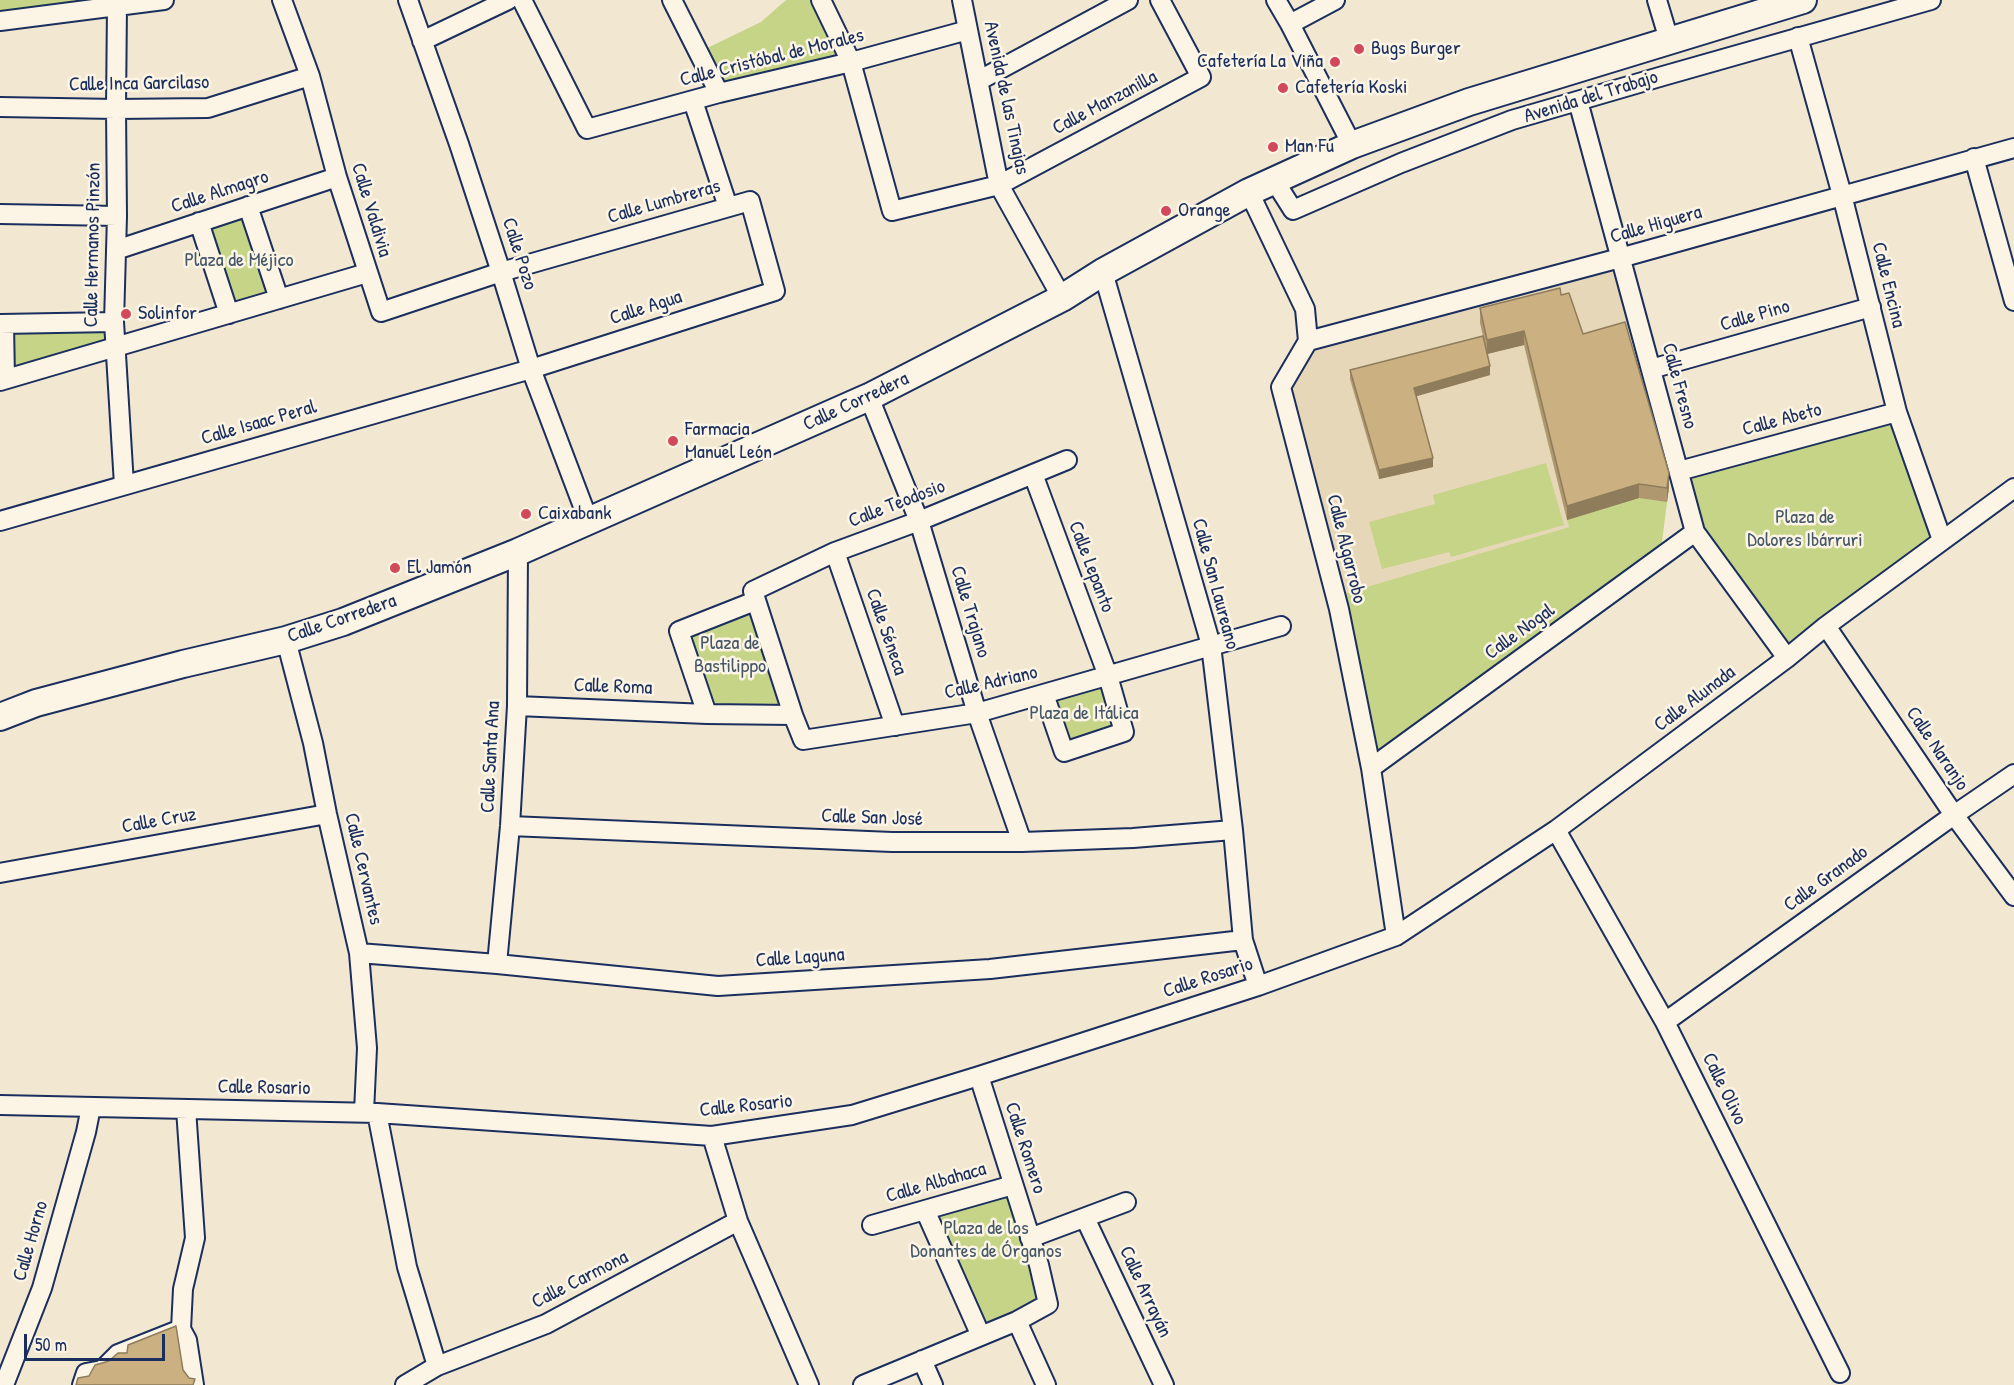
<!DOCTYPE html>
<html>
<head>
<meta charset="utf-8">
<style>
	body { margin:0 }
	#map { position:relative; width:2014px; height:1385px; overflow:hidden; background:#f2e7d1; font-family:"Patrick Hand",sans-serif }
	canvas { display:block }
	.scale { position:absolute; left:24px; top:1334px; width:141px; height:27px; box-sizing:border-box; border:3px solid #1b2f5e; border-top:0; padding-left:8px; font-size:18px; line-height:21px; white-space:nowrap; color:#1b2f5e; -webkit-text-stroke:4px #fcf5e5; paint-order:stroke }
</style>
</head>
<body>
<div id="map">
<canvas width="2014" height="1385"></canvas>
<div class="scale">50 m</div>
</div>
<script>
const ctx = document.querySelector('canvas').getContext('2d');
ctx.lineJoin = 'round';
function fillPath(path, color) {
  ctx.fillStyle = color;
  ctx.fill(path, 'evenodd');
}
function shape(rows) {
  const path = new Path2D();
  for (const r of rows) {
    path.moveTo(r[0], r[1]);
    for (let i = 2; i < r.length; i += 2) path.lineTo(r[i], r[i + 1]);
  }
  return path;
}
function trace(path, color, width, dash) {
  ctx.strokeStyle = color;
  ctx.lineWidth = width;
  ctx.lineCap = dash ? 'butt' : 'round';
  ctx.setLineDash(dash || []);
  ctx.stroke(path);
}
function drawText(font, color, halo, rows, align = 'center') {
  ctx.font = font + ' "Patrick Hand",sans-serif';
  ctx.lineWidth = 5;
  ctx.setLineDash([]);
  ctx.textBaseline = 'middle';
  ctx.strokeStyle = halo;
  ctx.fillStyle = color;
  for (const [text, x, y, turn = 0] of rows) {
    ctx.save();
    ctx.translate(x, y);
    ctx.rotate((+turn || 0) * Math.PI / 180);
    ctx.textAlign = isNaN(turn) ? turn : align;
    if (halo) ctx.strokeText(text, 0, 0);
    ctx.fillText(text, 0, 0);
    ctx.restore();
  }
}
const built = shape([
	[1620,258,1640,331,1625,336,1569,527,1336,596,1281,387,1308,341]
]);
const green = shape([
	[0,0,164,0,0,21],
	[786,0,821,0,851,62,719,93,699,52,761,22],
	[248,206,279,299,229,314,199,222],
	[114,322,115,347,5,379,4,324],
	[1625,336,1669,487,1660,557,1371,768,1336,596,1569,527,1528,363],
	[1897,412,1942,540,1787,658,1695,532,1679,471],
	[1546,463,1564,525,1451,557,1449,552,1382,569,1369,522,1435,504,1433,495],
	[755,601,793,715,707,714,679,631],
	[1108,676,1124,732,1064,752,1044,694],
	[1013,1185,1048,1304,981,1336,925,1210]
]);
const street = shape([
	[408,0,459,144,501,272,531,369,589,522],
	[522,0,587,129,719,93,851,62,968,30],
	[672,0,719,93],
	[821,0,851,62,892,211,999,185,1201,77,1160,0],
	[962,0,999,185,1062,298],
	[1276,0,1290,24,1352,145],
	[1657,0,1669,40],
	[117,5,116,109,117,216,114,322,124,485],
	[0,21,164,0],
	[1290,24,1335,0],
	[1798,37,1842,195,1897,412,1942,540],
	[422,41,508,0],
	[978,81,1128,0],
	[693,101,728,207],
	[1578,101,1695,532,1787,658],
	[0,107,116,109,208,108,310,76],
	[1974,158,2014,301],
	[1274,180,1293,210,1401,163,1512,120,1663,76,1931,0],
	[1249,192,1305,309,1308,341,1281,387,1339,609,1371,768,1396,936],
	[248,206,279,299],
	[0,214,117,216],
	[199,222,229,314],
	[116,250,337,177],
	[1103,272,1211,645,1233,830,1243,940,1258,986],
	[0,324,114,322],
	[4,324,5,379],
	[1308,341,1620,258,2014,148],
	[1651,369,1871,307],
	[0,381,367,273],
	[869,397,919,521,977,713,1022,842],
	[1679,471,1897,412],
	[1033,474,1108,676,1124,732,1064,752,1044,694],
	[0,521,531,369,775,291,750,201,501,272,381,312,337,177,310,76,282,0],
	[835,552,895,726],
	[755,601,679,631,707,714,793,715,753,591,835,552,919,521,1067,460],
	[1826,626,1954,815,2014,896],
	[286,640,313,743,327,814,359,953,367,1048,364,1112],
	[517,706,707,714],
	[793,715,803,740,977,713,1281,626],
	[1371,768,1695,532],
	[510,826,892,842,1022,842,1133,838,1233,830],
	[1556,830,1665,1022,1840,1373],
	[0,873,327,814],
	[359,953,497,964,718,986,990,969,1243,940],
	[497,964,510,826,517,706,518,552],
	[1665,1022,1954,815,2014,774],
	[0,1105,377,1113,712,1136,852,1115,979,1076,1258,986,1396,936,1556,830,1787,658,1826,626,2014,488],
	[377,1113,407,1267,437,1366],
	[712,1136,738,1221,809,1385],
	[925,1210,981,1336],
	[1085,1218,1164,1385],
	[872,1225,1013,1185],
	[1030,1238,1126,1202],
	[1017,1321,1046,1385],
	[181,1329,187,1340,194,1385],
	[922,1360,933,1385],
	[4,1385,42,1288,86,1132,91,1107],
	[82,1385,86,1373,102,1370,118,1354,181,1329,183,1289,195,1238,186,1109],
	[405,1385,437,1366,546,1324,738,1221],
	[863,1385,1017,1321,1048,1304,1039,1265,979,1076]
]);
const secondary = shape([
	[0,717,36,703,183,664,286,640,343,622,518,552,869,397,1062,298,1103,272,1249,192,1352,145,1469,102,1803,0]
]);
const wall = shape([
	[1561,295,1669,487,1667,502,1639,498,1567,520,1524,345,1487,354,1480,323,1480,308],
	[1350,370,1490,375,1416,396,1433,467,1379,479,1350,379]
]);
const shadedWall = shape([
	[1524,331,1524,345,1487,354,1487,340],
	[1490,366,1490,375,1414,397,1414,388],
	[1433,458,1433,467,1379,479,1379,470],
	[1669,473,1669,487,1667,502,1667,488],
	[1639,484,1639,498,1567,520,1567,506]
]);
const building = shape([
	[1560,288,1561,295,1569,293,1583,334,1625,322,1669,473,1667,488,1639,484,1567,506,1524,331,1487,340,1480,308,1560,288],
	[1483,336,1490,366,1414,388,1433,458,1379,470,1350,370,1483,336],
	[176,1326,183,1370,189,1378,195,1379,193,1385,76,1385,78,1378,89,1376,95,1365,109,1361,118,1353,127,1353,128,1345,176,1326]
]);
const markers = [
	[1359,49,6,"#d1495b"],
	[1335,62,6,"#d1495b"],
	[1283,88,6,"#d1495b"],
	[1273,147,6,"#d1495b"],
	[1166,211,6,"#d1495b"],
	[126,314,6,"#d1495b"],
	[673,441,6,"#d1495b"],
	[526,514,6,"#d1495b"],
	[395,568,6,"#d1495b"]
];
const poiNames = [
	["Bugs Burger",1371,49],
	["Cafetería La Viña",1323,62,"right"],
	["Cafetería Koski",1295,88],
	["Man Fu",1285,147],
	["Orange",1178,211],
	["Solinfor",138,314],
	["Farmacia",685,430],
	["Manuel León",685,453],
	["Caixabank",538,514],
	["El Jamón",407,568]
];
const streetNames = [
	["Calle Cristóbal de Morales",772,58,-14],
	["Calle Inca Garcilaso",139,84,-1],
	["Avenida del Trabajo",1591,97,-17],
	["Avenida de las Tinajas",1006,98,78],
	["Calle Manzanilla",1105,103,-28],
	["Calle Almagro",220,192,-18],
	["Calle Lumbreras",664,202,-16],
	["Calle Valdivia",371,210,73],
	["Calle Higuera",1656,225,-16],
	["Calle Hermanos Pinzón",93,245,-89],
	["Calle Pozo",519,254,72],
	["Calle Encina",1888,285,76],
	["Calle Agua",646,308,-18],
	["Calle Pino",1755,316,-16],
	["Calle Fresno",1679,386,75],
	["Calle Corredera",856,402,-25],
	["Calle Abeto",1782,420,-15],
	["Calle Isaac Peral",259,423,-16],
	["Calle Teodosio",897,504,-21],
	["Calle Algarrobo",1346,549,76],
	["Calle Lepanto",1091,567,69],
	["Calle San Laureano",1215,584,75],
	["Calle Trajano",970,612,73],
	["Calle Corredera",342,619,-19],
	["Calle Séneca",886,632,71],
	["Calle Nogal",1520,632,-36],
	["Calle Adriano",991,683,-13],
	["Calle Roma",613,687,2],
	["Calle Alunada",1695,699,-37],
	["Calle Naranjo",1937,749,56],
	["Calle Santa Ana",491,757,-87],
	["Calle San José",872,818,2],
	["Calle Cruz",159,821,-10],
	["Calle Cervantes",363,869,77],
	["Calle Granado",1826,879,-36],
	["Calle Laguna",800,958,-4],
	["Calle Rosario",1208,978,-18],
	["Calle Rosario",264,1088,1],
	["Calle Olivo",1724,1089,64],
	["Calle Rosario",746,1106,-6],
	["Calle Romero",1025,1148,72],
	["Calle Albahaca",936,1183,-16],
	["Calle Horno",31,1241,-74],
	["Calle Carmona",580,1280,-27],
	["Calle Arrayán",1145,1292,65]
];
const parkNames = [
	["Plaza de Méjico",239,261],
	["Plaza de",1805,518],
	["Dolores Ibárruri",1805,541],
	["Plaza de",730,644],
	["Bastilippo",730,667],
	["Plaza de Itálica",1084,714],
	["Plaza de los",986,1229],
	["Donantes de Órganos",986,1252]
];
fillPath(built, '#e6d7b9');
fillPath(green, '#c6d487');
trace(street, '#1b2f5e', 22);
trace(secondary, '#1b2f5e', 30);
trace(street, '#fcf5e5', 18);
trace(secondary, '#fcf5e5', 26);
fillPath(wall, '#af9870');
fillPath(shadedWall, '#8e7c5b');
fillPath(building, '#cbb182');
trace(building, '#8e7c5b', 1.5);
for (const [x, y, r, color] of markers) {
  const dot = new Path2D();
  dot.arc(x, y, r, 0, 2 * Math.PI);
  ctx.fillStyle = color;
  ctx.fill(dot);
  trace(dot, '#fcf5e5', 2);
}
drawText('20px', '#1b2f5e', '#fcf5e5', poiNames, 'left');
drawText('20px', '#1b2f5e', '#fcf5e5', streetNames);
drawText('20px', '#465868', '#fcf5e5', parkNames);
</script>
</body>
</html>
